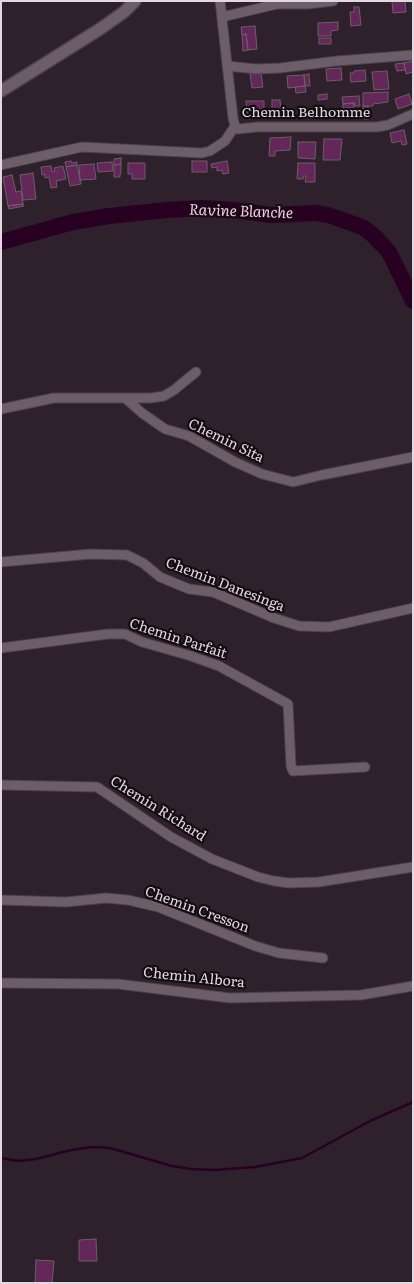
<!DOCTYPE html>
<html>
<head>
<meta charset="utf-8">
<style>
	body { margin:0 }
	#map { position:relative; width:414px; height:1284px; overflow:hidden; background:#2f212c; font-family:Literata,serif }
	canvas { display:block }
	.frame { position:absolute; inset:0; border:2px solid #e2d8e0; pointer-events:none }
</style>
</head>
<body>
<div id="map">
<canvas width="414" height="1284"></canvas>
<div class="frame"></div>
</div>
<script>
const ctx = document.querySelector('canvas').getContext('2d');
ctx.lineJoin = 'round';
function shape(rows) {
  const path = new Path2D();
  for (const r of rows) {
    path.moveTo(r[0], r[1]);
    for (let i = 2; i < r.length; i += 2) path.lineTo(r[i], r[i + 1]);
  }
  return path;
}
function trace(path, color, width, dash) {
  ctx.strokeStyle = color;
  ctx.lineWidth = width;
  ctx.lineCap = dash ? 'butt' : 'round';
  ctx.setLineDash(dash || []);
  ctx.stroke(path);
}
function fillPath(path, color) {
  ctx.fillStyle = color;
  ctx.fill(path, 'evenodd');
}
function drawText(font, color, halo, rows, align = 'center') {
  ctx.font = font + ' Literata,serif';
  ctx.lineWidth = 4.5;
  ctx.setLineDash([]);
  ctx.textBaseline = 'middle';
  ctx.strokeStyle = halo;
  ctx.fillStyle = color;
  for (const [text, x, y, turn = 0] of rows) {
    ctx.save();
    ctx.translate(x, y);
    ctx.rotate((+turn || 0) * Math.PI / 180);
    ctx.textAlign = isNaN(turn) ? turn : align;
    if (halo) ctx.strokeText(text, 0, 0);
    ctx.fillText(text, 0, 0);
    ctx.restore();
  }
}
const stream = shape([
	[1,1158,18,1161,36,1159,71,1150,92,1147,110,1148,172,1166,191,1169,215,1170,255,1167,302,1158,370,1121,413,1102]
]);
const river = shape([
	[1,242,73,222,109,216,167,210,201,208,234,210,271,215,316,213,328,215,354,224,364,228,374,236,389,252,413,301]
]);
const building = shape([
	[392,1,405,1,406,12,393,13,392,1],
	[354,7,359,7,361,25,351,26,350,12,354,12,354,7],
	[338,22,338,30,331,31,331,36,318,36,318,23,338,22],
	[255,26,257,49,248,50,246,34,242,35,241,27,255,26],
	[246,34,248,50,243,51,242,35,246,34],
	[319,38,331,38,331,44,319,44,319,38],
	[413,61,413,72,406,74,404,63,413,61],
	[404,63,405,70,397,71,395,64,404,63],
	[341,68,342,80,327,81,326,69,341,68],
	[365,70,366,81,351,82,350,73,354,73,354,71,365,70],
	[387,71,389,89,374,90,372,72,387,71],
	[261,73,263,87,252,88,250,74,261,73],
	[309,74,310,86,305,86,304,75,309,74],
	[304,75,305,86,288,88,287,76,304,75],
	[305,86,306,92,296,93,295,87,305,86],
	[388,92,388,102,373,104,373,106,363,106,363,93,388,92],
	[327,94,327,99,318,100,318,95,327,94],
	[409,94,412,104,398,109,395,99,409,94],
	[359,96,360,106,354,106,354,103,343,104,342,97,359,96],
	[272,100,280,100,281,109,272,109,272,100],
	[246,101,264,101,264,109,251,110,251,114,247,114,246,101],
	[354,103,354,108,343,108,343,104,354,103],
	[363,106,368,106,368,119,364,119,363,106],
	[264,109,264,114,251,114,251,110,264,109],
	[404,130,407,144,402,145,401,141,392,143,390,133,404,130],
	[291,137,290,150,275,151,275,156,269,156,270,138,291,137],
	[324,139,342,139,340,160,323,160,324,139],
	[298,142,316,142,315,159,298,158,298,142],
	[121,158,121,164,114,165,114,159,121,158],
	[71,161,72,163,77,162,77,165,66,167,65,162,71,161],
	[192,161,207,161,207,172,192,172,192,161],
	[227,161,229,173,223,174,222,170,217,171,217,167,212,168,211,164,227,161],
	[112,162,113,171,98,172,97,163,112,162],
	[128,163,145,163,145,179,132,179,132,174,128,174,128,163],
	[298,163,315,163,315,182,305,182,306,176,304,176,303,179,297,179,298,163],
	[94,164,96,179,80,180,79,165,94,164],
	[121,164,121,173,120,174,120,177,114,177,114,165,121,164],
	[77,165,81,184,70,186,66,167,77,165],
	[51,166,52,172,55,171,54,168,63,166,66,179,56,181,57,187,51,188,49,177,45,178,45,174,42,175,41,167,51,166],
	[33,173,36,199,23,200,20,175,33,173],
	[12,175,16,192,21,191,23,204,8,206,3,177,12,175],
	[23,204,24,206,9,209,8,206,23,204],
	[96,1239,97,1261,79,1261,79,1240,96,1239],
	[36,1260,54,1261,52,1283,35,1283,36,1260]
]);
const street = shape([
	[220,1,233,118,235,126,238,129,257,127,377,127,388,125,413,114],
	[222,17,277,4,308,4,333,1],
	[227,66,256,69,280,68,337,61,413,55],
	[1,165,82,147,202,153,210,151,225,141,235,126],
	[125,398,142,413,165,429,189,436,235,462,262,474,293,482,322,475,413,457],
	[1,409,54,398,151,398,164,396,174,390,196,372],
	[1,562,91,554,127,555,143,563,160,577,189,589,213,592,274,618,299,626,329,627,413,608],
	[1,648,108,634,125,634,142,642,191,656,219,666,288,704,291,766,293,771,365,767],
	[1,785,97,787,171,837,212,859,258,877,274,881,289,883,319,882,413,867],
	[1,900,66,902,106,898,128,900,158,907,255,946,279,953,323,958],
	[1,983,118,984,230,998,361,995,413,986]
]);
const secondary = shape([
	[1,91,100,29,124,12,135,1]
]);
const streetNames = [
	["Chemin Belhomme",306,113],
	["Chemin Sita",226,441,26],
	["Chemin Danesinga",225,585,21],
	["Chemin Parfait",178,639,18],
	["Chemin Richard",158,809,32],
	["Chemin Cresson",197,910,20],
	["Chemin Albora",194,978,6]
];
const waterNames = [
	["Ravine Blanche",241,212,2]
];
trace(stream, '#280022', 2.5);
trace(river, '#280022', 16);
fillPath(building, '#632859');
trace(building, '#6d5d69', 1);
trace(street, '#4c4049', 11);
trace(secondary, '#4c4049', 14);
trace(street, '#6d5d69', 9);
trace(secondary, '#6d5d69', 11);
drawText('14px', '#e2d8e0', '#130d11', streetNames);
drawText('italic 15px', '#fdc6f0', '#130d11', waterNames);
</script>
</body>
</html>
